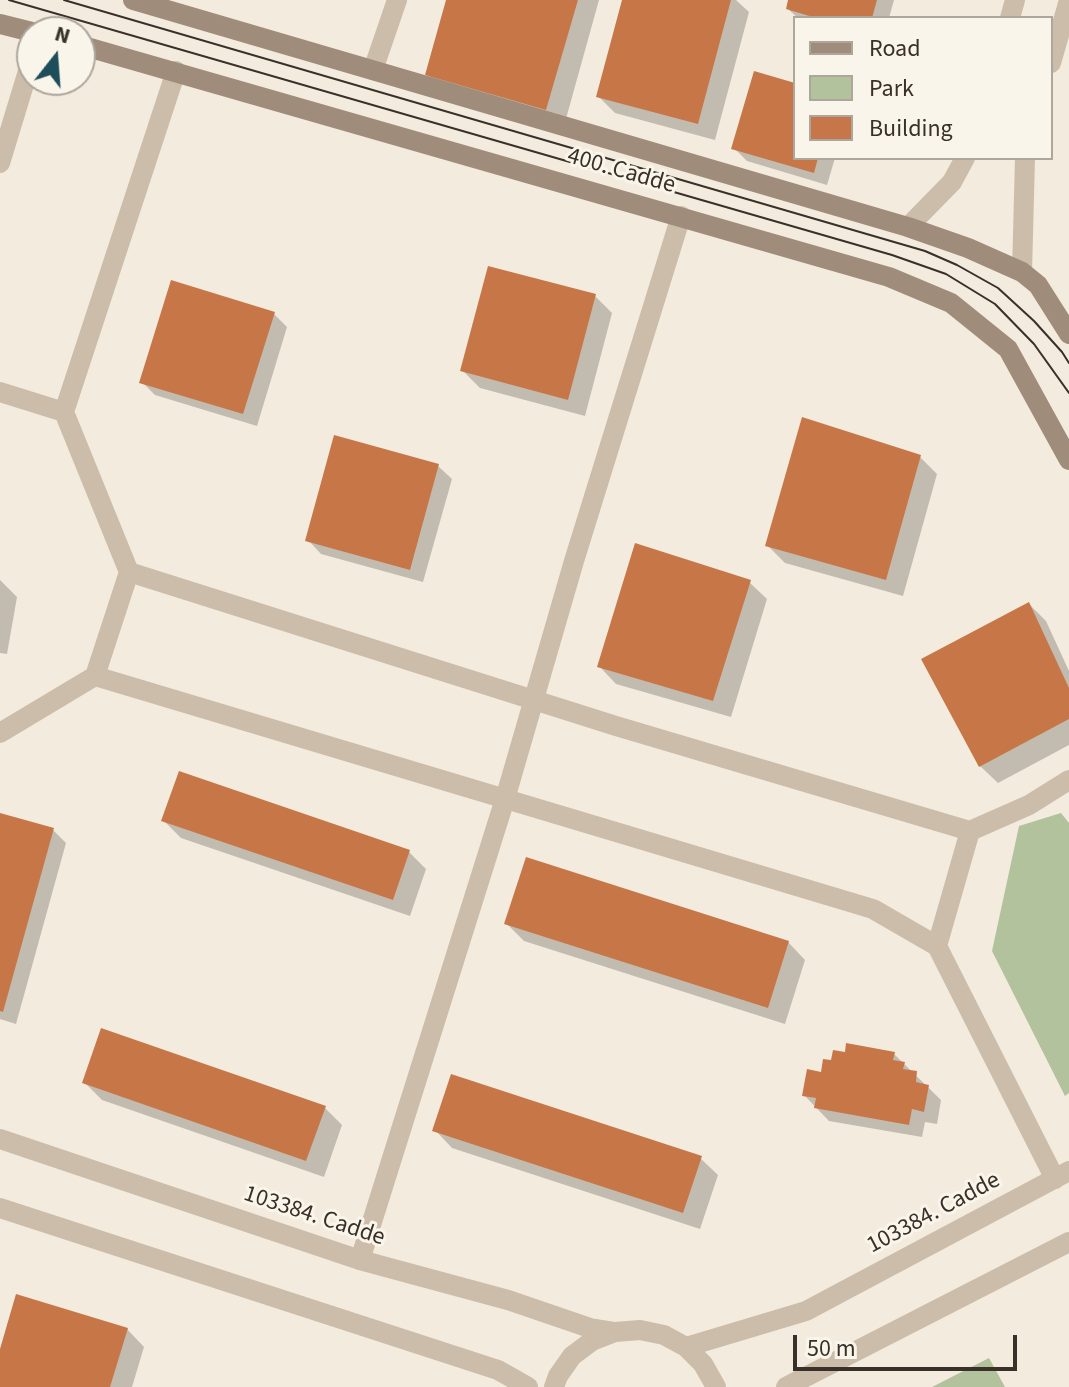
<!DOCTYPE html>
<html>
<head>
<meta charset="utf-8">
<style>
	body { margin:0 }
	#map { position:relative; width:1069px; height:1387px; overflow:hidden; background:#f3ebdd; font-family:"Source Sans 3",sans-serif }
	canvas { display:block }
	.legend { position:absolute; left:793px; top:16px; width:260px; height:144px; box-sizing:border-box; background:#faf5ea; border:2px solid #aca69d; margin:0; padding:10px 14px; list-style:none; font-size:24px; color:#383029 }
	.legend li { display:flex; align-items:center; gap:16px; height:40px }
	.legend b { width:40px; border:2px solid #aca69d }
	.north { position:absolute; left:16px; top:16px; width:80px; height:80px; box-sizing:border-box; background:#faf5ea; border:2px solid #aca69d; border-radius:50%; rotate:17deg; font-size:22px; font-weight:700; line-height:32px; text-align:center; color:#383029 }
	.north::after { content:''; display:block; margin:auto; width:28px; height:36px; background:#1e4e5a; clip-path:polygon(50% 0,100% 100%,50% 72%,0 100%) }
	.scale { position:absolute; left:793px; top:1335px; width:224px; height:36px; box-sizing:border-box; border:4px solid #383029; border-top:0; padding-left:10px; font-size:24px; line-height:28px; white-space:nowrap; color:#383029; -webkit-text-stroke:6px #faf5ea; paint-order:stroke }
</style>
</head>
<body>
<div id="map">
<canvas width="1069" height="1387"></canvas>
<ul class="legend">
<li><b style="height:10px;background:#9f8c7a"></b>Road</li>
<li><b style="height:22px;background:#b1c29d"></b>Park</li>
<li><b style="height:22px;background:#c77747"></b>Building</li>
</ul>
<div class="north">N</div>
<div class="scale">50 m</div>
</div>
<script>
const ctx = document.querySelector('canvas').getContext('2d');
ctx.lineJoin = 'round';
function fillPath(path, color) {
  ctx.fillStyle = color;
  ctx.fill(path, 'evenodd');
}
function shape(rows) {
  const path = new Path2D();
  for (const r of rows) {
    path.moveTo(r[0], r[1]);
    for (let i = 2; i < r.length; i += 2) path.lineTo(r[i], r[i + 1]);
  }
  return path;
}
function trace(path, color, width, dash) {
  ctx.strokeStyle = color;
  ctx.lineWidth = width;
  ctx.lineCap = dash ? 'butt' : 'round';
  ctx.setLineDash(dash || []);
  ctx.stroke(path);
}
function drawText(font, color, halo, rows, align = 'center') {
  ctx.font = font + ' "Source Sans 3",sans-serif';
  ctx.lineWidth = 6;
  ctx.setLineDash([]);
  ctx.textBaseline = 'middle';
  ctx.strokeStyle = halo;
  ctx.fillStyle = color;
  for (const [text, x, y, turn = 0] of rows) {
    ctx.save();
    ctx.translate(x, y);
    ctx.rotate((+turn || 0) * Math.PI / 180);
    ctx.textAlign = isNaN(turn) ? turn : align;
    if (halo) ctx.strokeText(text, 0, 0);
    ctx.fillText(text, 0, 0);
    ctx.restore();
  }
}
const green = shape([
	[1061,813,1069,823,1069,1093,1065,1096,992,951,1019,826],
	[989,1358,1005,1387,932,1387]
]);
const shadow = shape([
	[448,0,599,0,564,126,444,92,427,74],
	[624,0,736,0,749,12,715,140,615,113,598,96],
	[791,0,894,0,889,18,798,18,788,9],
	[795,85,795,158,835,158,827,185,747,161,734,148],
	[595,296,612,313,585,416,480,388,462,370],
	[274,314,287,327,257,426,155,395,142,382],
	[920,457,937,474,903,596,785,563,768,546],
	[438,466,452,479,423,582,321,554,308,540],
	[0,580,17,597,7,654,0,653],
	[749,582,767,599,731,717,616,684,599,666],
	[1029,604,1046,621,1069,671,1069,745,998,783,980,766],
	[0,815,53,830,66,843,16,1024,0,1019],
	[164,821,409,852,426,869,410,916,181,838],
	[507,924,788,942,805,960,785,1024,524,941],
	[894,1054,941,1100,937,1124,925,1122,922,1137,829,1121,804,1095,823,1074],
	[84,1082,325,1108,342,1125,324,1177,102,1100],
	[435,1130,700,1158,718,1175,700,1229,452,1148],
	[127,1329,144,1347,132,1387,0,1387,0,1356]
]);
const building = shape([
	[446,0,578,0,546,110,425,75],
	[622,0,731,0,698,124,596,97],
	[788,0,877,0,872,18,816,18,786,9],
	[754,71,795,83,795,158,818,158,814,173,731,149],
	[488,266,596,294,568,400,460,371],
	[171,280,275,312,243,414,139,383],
	[802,417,921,455,886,580,765,546],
	[334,435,439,464,410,570,305,541],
	[635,543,751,580,713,701,597,667],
	[1029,602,1069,688,1069,719,979,767,921,659],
	[179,771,410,850,393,900,161,821],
	[0,813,54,828,3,1012,0,1011],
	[526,857,789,941,768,1008,504,924],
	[101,1028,326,1106,306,1161,82,1083],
	[846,1043,895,1052,893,1060,905,1062,903,1069,917,1071,916,1082,929,1085,924,1112,912,1109,909,1125,814,1108,816,1098,802,1096,807,1069,821,1072,823,1059,831,1060,833,1050,845,1052],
	[451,1074,702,1156,683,1213,432,1131],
	[16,1294,128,1328,110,1387,0,1387,0,1349]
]);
const minor = shape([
	[373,70,397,0],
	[0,163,32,58],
	[0,392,64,412,129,572,95,676,0,733],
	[64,412,176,71],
	[129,572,616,726,970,831,1029,805,1069,780],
	[95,676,873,909,937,946,1055,1179],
	[937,946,970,831],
	[360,1260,505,799,574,561,681,216]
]);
const tertiary = shape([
	[1010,18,1015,0],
	[1051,63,1069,0],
	[908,227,952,182,965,158],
	[1022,272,1025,158],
	[0,1139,360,1260,508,1300,590,1328,615,1332],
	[0,1208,498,1370,528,1387],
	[686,1347,806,1311,1069,1171],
	[554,1387,558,1376,572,1356,592,1341,615,1332,640,1330,664,1335,686,1347,703,1364,716,1387],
	[786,1387,1069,1242]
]);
const secondary = shape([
	[133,0,908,227,968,248,1022,272,1038,285,1069,334],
	[0,24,32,32],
	[80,45,889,277,951,303,1008,349,1069,460]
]);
const tram = shape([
	[9,0,892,255,946,274,995,304,1034,344,1069,393],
	[64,0,925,251,957,265,998,288,1034,321,1062,352,1069,363]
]);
const streetNames = [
	["400. Cadde",621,172,16],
	["103384. Cadde",934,1214,-28],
	["103384. Cadde",314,1217,18]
];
fillPath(green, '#b1c29d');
fillPath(shadow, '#0003');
fillPath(building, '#c77747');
trace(minor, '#cbbda9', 20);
trace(tertiary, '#cbbda9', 20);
trace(secondary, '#9f8c7a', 20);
trace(tram, '#383029', 2);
drawText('24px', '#383029', '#faf5ea', streetNames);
</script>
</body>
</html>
